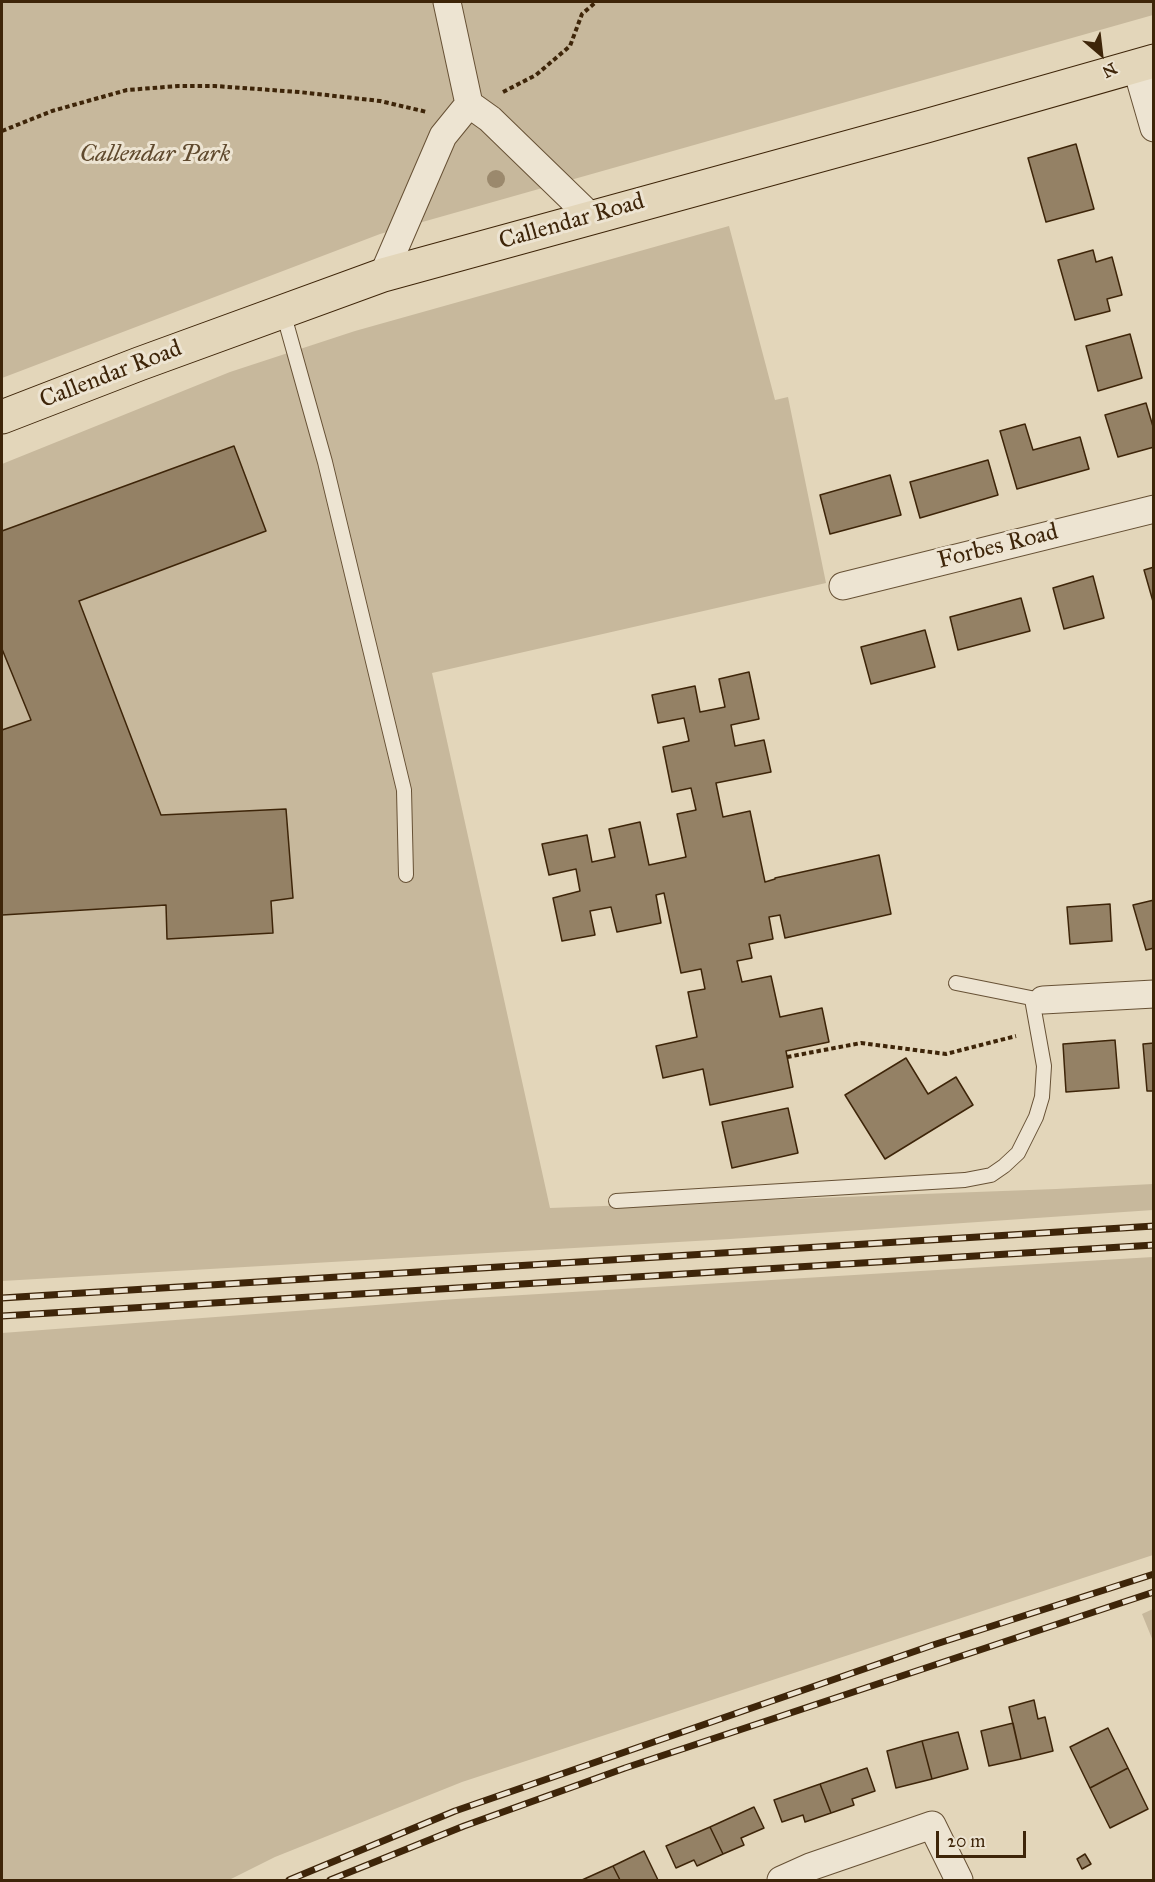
<!DOCTYPE html>
<html>
<head>
<meta charset="utf-8">
<style>
	body { margin:0 }
	#map { position:relative; width:1155px; height:1882px; overflow:hidden; background:#e3d6ba; font-family:"IM FELL Great Primer",serif }
	canvas { display:block }
	.frame { position:absolute; inset:0; border:3px solid #3e2509; pointer-events:none }
	.north { position:absolute; left:1071px; top:24px; width:60px; height:60px; -webkit-text-stroke:4px #ede4d2; paint-order:stroke; rotate:152deg; font-size:16px; font-weight:700; line-height:24px; text-align:center; color:#3e2509 }
	.north::after { content:''; display:block; margin:auto; width:21px; height:27px; background:#3e2509; clip-path:polygon(50% 0,100% 100%,50% 72%,0 100%) }
	.scale { position:absolute; left:936px; top:1831px; width:90px; height:27px; box-sizing:border-box; border:3px solid #3e2509; border-top:0; padding-left:8px; font-size:18px; line-height:21px; white-space:nowrap; color:#3e2509; -webkit-text-stroke:4px #ede4d2; paint-order:stroke }
</style>
</head>
<body>
<div id="map">
<canvas width="1155" height="1882"></canvas>
<div class="frame"></div>
<div class="north">N</div>
<div class="scale">20 m</div>
</div>
<script>
const ctx = document.querySelector('canvas').getContext('2d');
ctx.lineJoin = 'round';
function fillPath(path, color) {
  ctx.fillStyle = color;
  ctx.fill(path, 'evenodd');
}
function shape(rows) {
  const path = new Path2D();
  for (const r of rows) {
    path.moveTo(r[0], r[1]);
    for (let i = 2; i < r.length; i += 2) path.lineTo(r[i], r[i + 1]);
  }
  return path;
}
function trace(path, color, width, dash) {
  ctx.strokeStyle = color;
  ctx.lineWidth = width;
  ctx.lineCap = dash ? 'butt' : 'round';
  ctx.setLineDash(dash || []);
  ctx.stroke(path);
}
function drawText(font, color, halo, rows, align = 'center') {
  ctx.font = font + ' "IM FELL Great Primer",serif';
  ctx.lineWidth = 6;
  ctx.setLineDash([]);
  ctx.textBaseline = 'middle';
  ctx.strokeStyle = halo;
  ctx.fillStyle = color;
  for (const [text, x, y, turn = 0] of rows) {
    ctx.save();
    ctx.translate(x, y);
    ctx.rotate((+turn || 0) * Math.PI / 180);
    ctx.textAlign = isNaN(turn) ? turn : align;
    if (halo) ctx.strokeText(text, 0, 0);
    ctx.fillText(text, 0, 0);
    ctx.restore();
  }
}
const green = shape([
	[2,2,1153,2,1153,15,380,234,2,378],
	[729,226,775,400,788,397,826,583,432,673,550,1208,1056,1189,1153,1184,1153,1210,730,1239,2,1281,2,464,230,372,355,331],
	[1153,1257,1153,1555,462,1782,275,1857,229,1880,2,1880,2,1333,456,1299],
	[1153,1609,1153,1641,1142,1614]
]);
const building = shape([
	[1076,144,1094,209,1046,222,1028,158,1076,144],
	[1093,250,1096,262,1112,257,1122,295,1107,299,1110,311,1075,320,1058,260,1093,250],
	[1130,334,1142,378,1098,391,1086,346,1130,334],
	[1146,403,1154,430,1154,447,1118,457,1105,415,1146,403],
	[1025,424,1033,450,1080,437,1089,469,1017,489,1000,431,1025,424],
	[234,446,266,531,79,601,161,815,286,809,293,898,271,901,273,933,167,939,166,905,2,915,2,730,31,720,2,649,2,531,234,446],
	[988,460,998,495,920,518,910,482,988,460],
	[890,475,901,515,830,534,820,495,890,475],
	[1154,567,1154,605,1144,570,1154,567],
	[1093,576,1104,618,1064,629,1053,588,1093,576],
	[1021,598,1030,631,958,650,950,617,1021,598],
	[925,630,935,667,871,684,861,647,925,630],
	[749,672,759,719,731,725,735,746,764,740,771,772,716,783,723,817,750,811,765,882,775,879,775,878,879,855,891,914,785,938,780,915,769,917,773,939,749,944,752,958,737,961,742,982,771,976,780,1017,822,1008,829,1042,786,1051,793,1087,710,1105,703,1069,663,1078,656,1046,697,1037,688,992,705,989,701,969,681,973,664,893,656,895,661,923,617,932,611,907,590,911,595,935,562,941,553,898,580,891,576,869,549,875,542,844,587,835,592,862,615,857,609,829,640,822,649,865,686,857,677,814,696,810,691,788,672,792,663,747,689,741,684,718,658,723,652,695,695,686,700,712,725,707,719,679,749,672],
	[1154,900,1154,948,1146,950,1133,905,1154,900],
	[1110,904,1112,941,1070,944,1067,907,1110,904],
	[1115,1040,1119,1088,1066,1092,1063,1044,1115,1040],
	[1154,1043,1154,1091,1147,1091,1143,1044,1154,1043],
	[906,1058,928,1094,956,1077,973,1105,885,1159,845,1095,906,1058],
	[788,1108,798,1153,732,1168,722,1122,788,1108],
	[1034,1700,1038,1719,1045,1717,1053,1751,1021,1759,1009,1707,1034,1700],
	[1013,1723,1021,1759,989,1766,981,1731,1013,1723],
	[1108,1728,1128,1768,1090,1788,1070,1747,1108,1728],
	[958,1732,968,1769,932,1779,922,1741,958,1732],
	[922,1741,932,1779,896,1788,887,1751,922,1741],
	[867,1768,875,1791,852,1799,854,1805,831,1813,820,1784,867,1768],
	[1128,1768,1148,1809,1110,1828,1090,1788,1128,1768],
	[820,1784,831,1813,805,1822,803,1815,782,1822,774,1800,820,1784],
	[754,1807,764,1828,741,1838,744,1845,723,1854,710,1827,754,1807],
	[710,1827,723,1854,697,1866,694,1860,676,1868,666,1846,710,1827],
	[644,1851,658,1880,620,1880,613,1866,644,1851],
	[1085,1854,1091,1864,1082,1869,1077,1859,1085,1854],
	[613,1866,620,1880,582,1880,613,1866]
]);
const path = shape([
	[503,92,536,75,570,46,582,14,596,2],
	[2,131,52,111,127,90,178,86,215,86,299,92,380,101,427,112],
	[787,1057,861,1043,946,1054,1016,1036]
]);
const lane = shape([
	[283,312,325,462,404,790,406,875],
	[956,983,1041,1000],
	[616,1201,965,1180,991,1175,1004,1166,1018,1153,1036,1117,1042,1097,1044,1066,1032,999]
]);
const street = shape([
	[447,2,469,104],
	[1136,66,1154,128],
	[383,275,443,136,469,104,490,119,591,217],
	[843,586,1154,509],
	[1043,1000,1154,994],
	[781,1880,810,1867,932,1825,959,1880]
]);
const primary = shape([
	[2,417,139,364,383,275,926,126,1154,61]
]);
const rail = shape([
	[2,1298,1154,1226],
	[2,1316,1154,1245],
	[289,1880,455,1811,933,1645,1154,1574],
	[330,1880,464,1826,625,1768,1154,1592]
]);
const trees = [
	[496,179]
];
const parkNames = [
	["Callendar Park",155,155]
];
const streetNames = [
	["Callendar Road",572,222,-16],
	["Callendar Road",111,375,-21],
	["Forbes Road",998,547,-14]
];
fillPath(green, '#c7b89c');
fillPath(building, '#948165');
trace(building, '#3e2509', 1.5);
trace(lane, '#675135', 16);
trace(street, '#675135', 29);
trace(primary, '#3e2509', 35);
trace(path, '#3e2509', 4, [4.5, 3]);
trace(lane, '#ede4d2', 14);
trace(street, '#ede4d2', 27);
trace(primary, '#e3d6ba', 33);
trace(rail, '#3e2509', 7);
trace(rail, '#ede4d2', 4.5, [14]);
ctx.fillStyle = '#9b896d';
for (const [x, y] of trees) {
  ctx.beginPath();
  ctx.arc(x, y, 9, 0, 2 * Math.PI);
  ctx.fill();
}
drawText('italic 24px', '#604a2e', '#ede4d2', parkNames);
drawText('24px', '#3e2509', '#ede4d2', streetNames);
</script>
</body>
</html>
